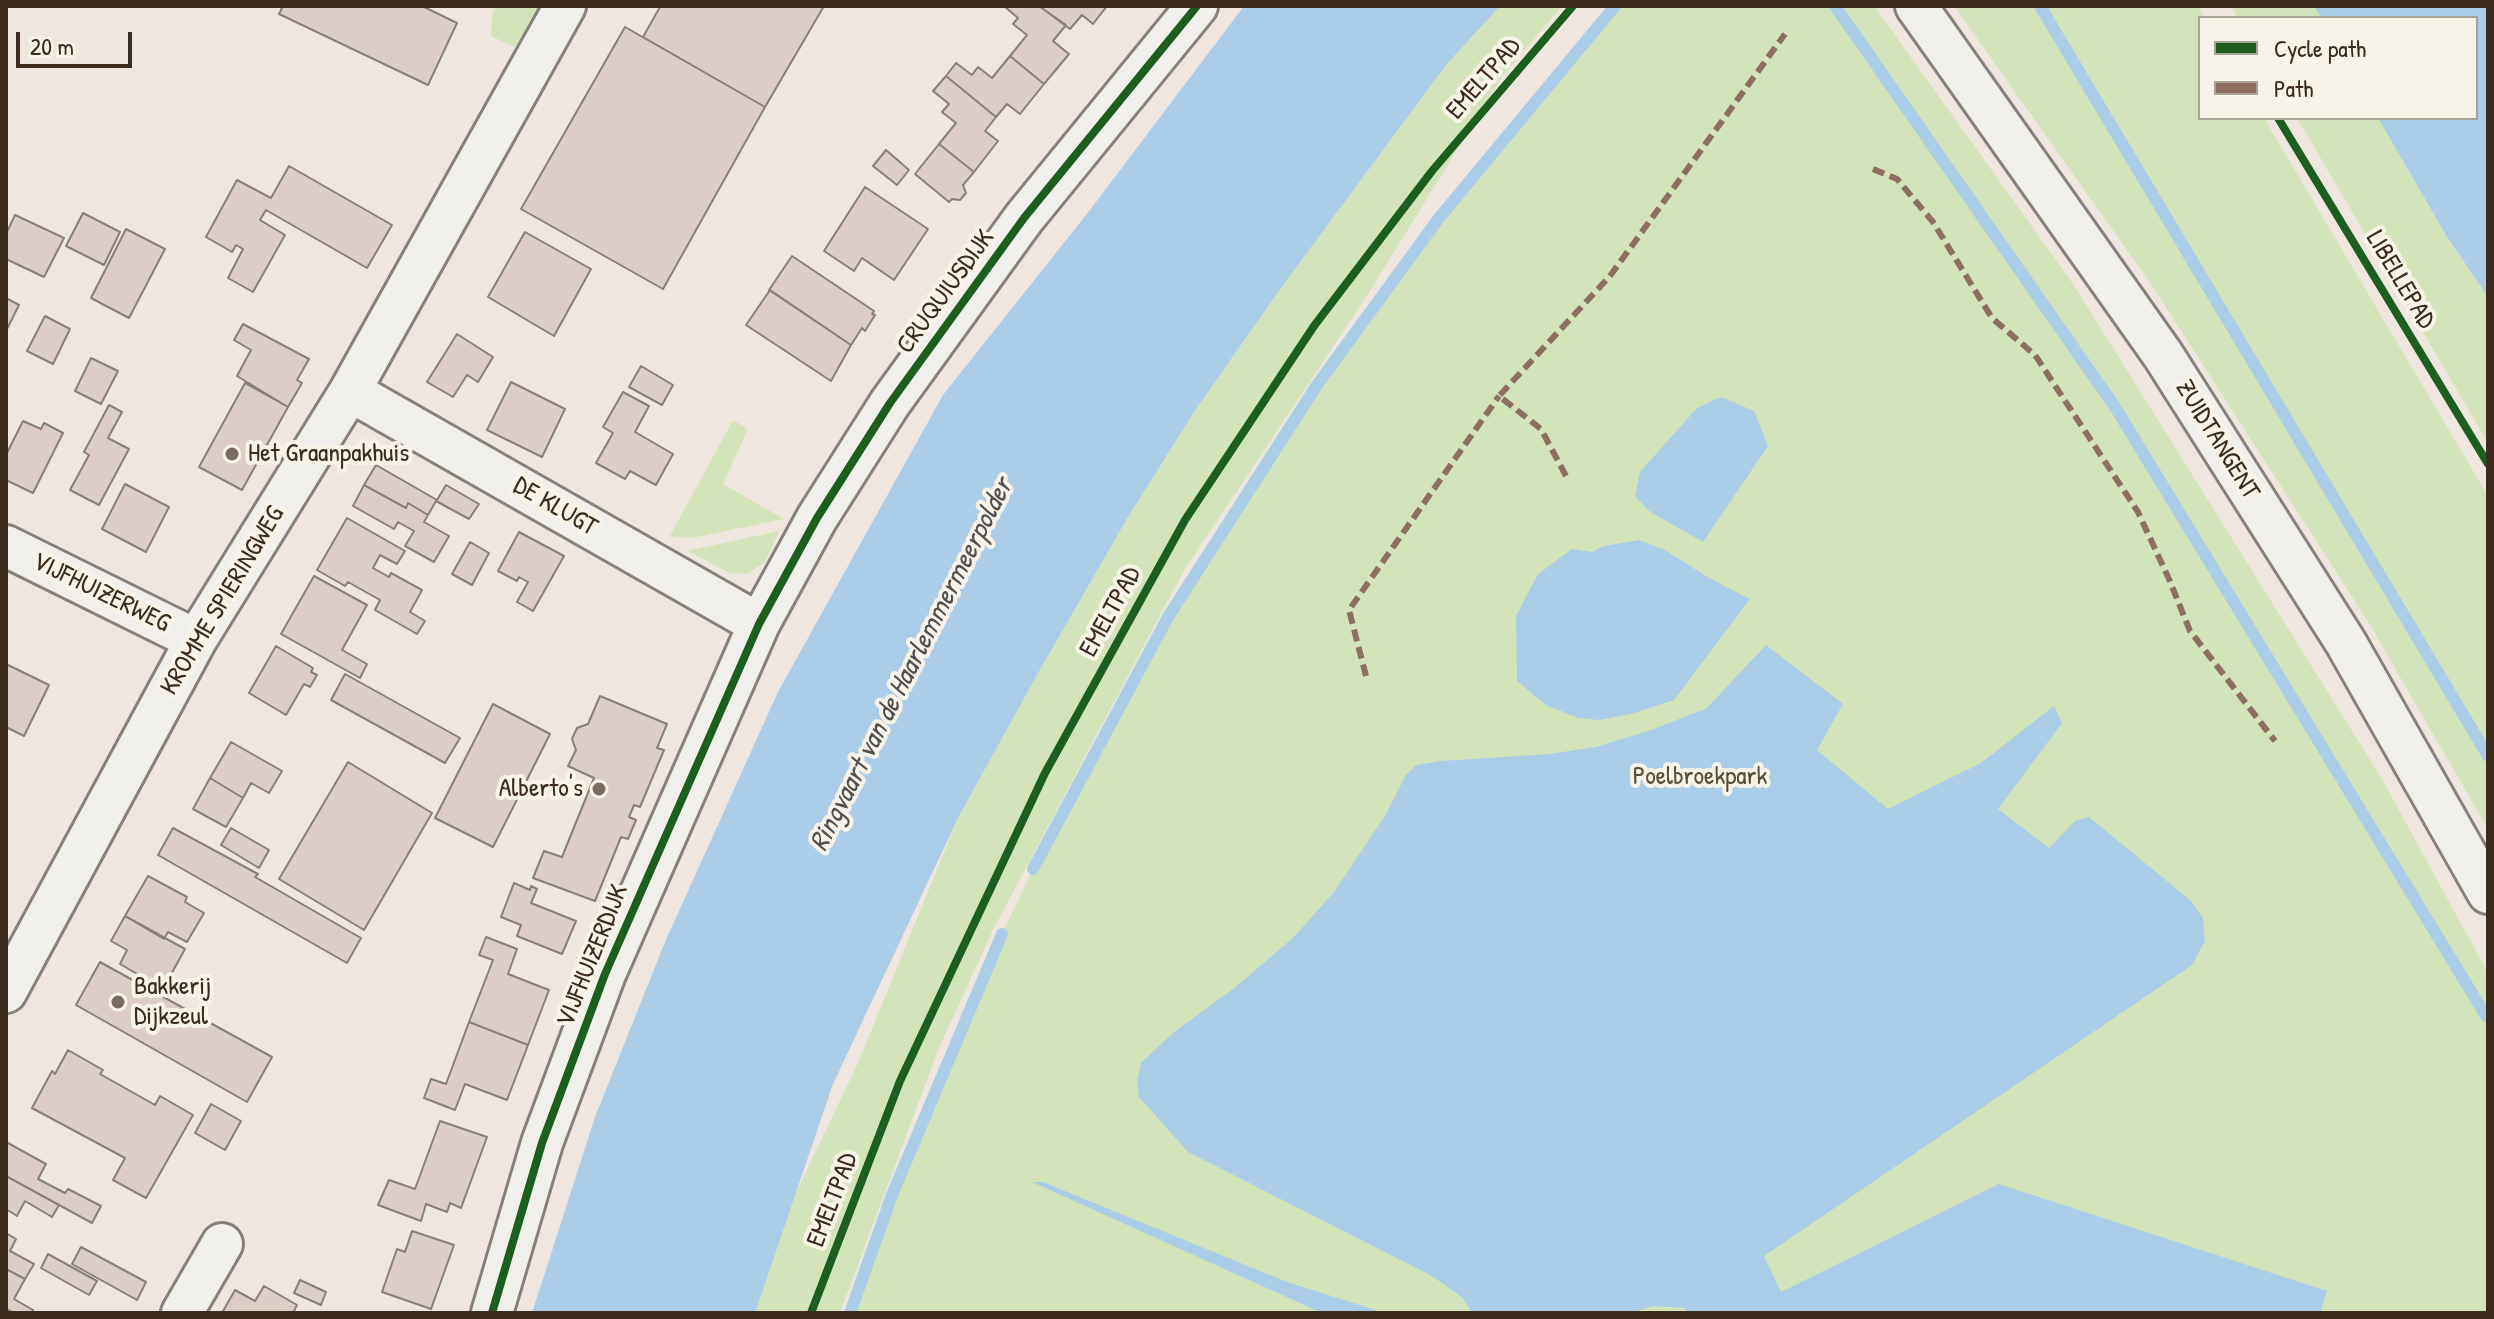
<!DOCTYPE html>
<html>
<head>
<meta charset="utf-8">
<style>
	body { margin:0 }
	#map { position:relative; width:2494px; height:1319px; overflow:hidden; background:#eee6df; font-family:"Patrick Hand",sans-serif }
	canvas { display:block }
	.frame { position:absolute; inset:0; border:8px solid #3b2a1e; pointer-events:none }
	.legend { position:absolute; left:2198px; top:16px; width:280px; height:104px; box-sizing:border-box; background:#f7f3e8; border:2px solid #aca397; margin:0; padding:10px 14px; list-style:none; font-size:24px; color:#3b2a1e }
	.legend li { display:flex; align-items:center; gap:16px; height:40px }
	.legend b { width:40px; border:2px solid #aca397 }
	.scale { position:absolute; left:16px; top:32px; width:116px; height:36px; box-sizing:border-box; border:4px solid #3b2a1e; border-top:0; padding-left:10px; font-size:24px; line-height:28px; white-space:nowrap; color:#3b2a1e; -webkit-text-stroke:6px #f7f3e8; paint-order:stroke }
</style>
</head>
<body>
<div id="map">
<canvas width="2494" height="1319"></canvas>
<div class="frame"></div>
<ul class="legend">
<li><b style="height:10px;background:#1b5e20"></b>Cycle path</li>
<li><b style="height:10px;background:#8d6e63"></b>Path</li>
</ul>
<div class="scale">20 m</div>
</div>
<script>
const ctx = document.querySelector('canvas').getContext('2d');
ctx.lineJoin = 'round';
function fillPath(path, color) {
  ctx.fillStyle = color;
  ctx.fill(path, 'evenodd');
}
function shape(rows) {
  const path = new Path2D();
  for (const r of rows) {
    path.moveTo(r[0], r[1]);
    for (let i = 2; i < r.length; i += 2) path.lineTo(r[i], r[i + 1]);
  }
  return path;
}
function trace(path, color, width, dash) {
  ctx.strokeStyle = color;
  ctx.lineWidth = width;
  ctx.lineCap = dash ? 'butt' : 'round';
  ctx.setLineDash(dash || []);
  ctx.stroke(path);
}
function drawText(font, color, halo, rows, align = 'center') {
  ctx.font = font + ' "Patrick Hand",sans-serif';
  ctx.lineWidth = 8;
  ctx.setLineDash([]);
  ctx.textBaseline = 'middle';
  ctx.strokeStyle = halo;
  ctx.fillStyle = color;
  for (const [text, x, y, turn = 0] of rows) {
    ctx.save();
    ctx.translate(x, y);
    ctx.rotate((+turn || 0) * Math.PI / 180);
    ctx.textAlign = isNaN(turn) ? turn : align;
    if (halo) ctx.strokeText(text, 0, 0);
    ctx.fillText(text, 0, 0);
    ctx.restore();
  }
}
const green = shape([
	[497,6,546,6,521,50,491,36,492,15],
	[1500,6,1562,6,1502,77,1365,299,1183,572,994,928,938,1050,840,1313,755,1313,793,1199,858,1063,958,818,1037,675,1128,517,1194,412,1281,288,1446,65],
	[1615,6,1881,6,1877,10,2073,284,2382,779,2488,973,2488,1313,850,1313,892,1195,1002,934,1033,869,1168,617,1317,385,1439,218],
	[1954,6,2198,6,2205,18,2200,18,2200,118,2264,118,2488,496,2488,829,2367,620,2151,284],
	[2231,6,2314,6,2321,18,2238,18],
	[2297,118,2378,118,2447,237,2488,297,2488,443],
	[733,420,748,429,723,484,784,519,692,538,670,536],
	[779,531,765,562,747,574,730,573,687,551]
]);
const water = shape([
	[1244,6,1500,6,1446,65,1281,288,1194,412,1128,517,1037,675,958,818,833,1084,755,1313,532,1313,595,1117,665,942,778,692,943,395,1090,210],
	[2314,6,2488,6,2488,297,2447,237,2378,118,2476,118,2476,18,2321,18],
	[1721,397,1754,411,1768,446,1703,542,1649,511,1635,496,1640,472,1697,408],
	[1639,540,1665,550,1709,578,1750,599,1674,700,1631,714,1599,720,1578,718,1546,705,1517,681,1516,616,1538,574,1572,549,1592,552,1604,546],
	[1766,645,1843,704,1817,750,1888,809,1981,763,2054,706,2062,723,1998,809,2049,848,2075,821,2089,817,2190,900,2203,918,2205,941,2192,965,1764,1256,1781,1292,1999,1184,2327,1291,2320,1313,1688,1313,1684,1308,1653,1306,1631,1313,1472,1313,1463,1298,1432,1276,1188,1152,1139,1097,1137,1082,1141,1063,1174,1032,1233,989,1294,937,1334,892,1386,814,1406,775,1416,765,1441,761,1549,754,1596,747,1651,730,1707,708],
	[1032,1182,1043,1182,1287,1282,1385,1313,1322,1313]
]);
const stream = shape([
	[1835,6,2115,407,2486,1016],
	[2040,6,2488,756],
	[1033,869,1168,617,1317,385,1439,218,1615,6],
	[850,1313,892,1195,1002,934]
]);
const building = shape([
	[283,6,422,6,457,23,428,85,279,14,283,6],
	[658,6,824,6,765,107,643,37,660,7,658,6],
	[1004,6,1039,6,1066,25,1053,41,1069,54,1044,84,1010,56,1027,35,1013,24,1018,18,1004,6],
	[1039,6,1107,6,1093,24,1082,15,1070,29,1039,6],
	[625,27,765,107,663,289,521,209,625,27],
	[1010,56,1044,84,1020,114,1007,104,996,117,946,76,956,63,972,75,978,67,992,78,1010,56],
	[946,76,996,117,985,131,998,141,974,172,939,144,956,123,942,112,949,104,933,91,946,76],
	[939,144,974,172,963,185,966,193,960,200,952,199,949,202,915,174,939,144],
	[886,150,909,170,897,185,873,166,886,150],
	[289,166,392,225,367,268,266,210,260,220,285,235,253,292,228,278,243,249,236,245,232,252,206,237,237,180,271,198,289,166],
	[865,187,928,229,894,280,862,258,854,271,824,251,865,187],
	[83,213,120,232,104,265,66,246,83,213],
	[15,215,64,238,44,277,6,259,6,234,15,215],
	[126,229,165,249,129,318,91,298,126,229],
	[525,232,591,269,554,336,488,297,525,232],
	[792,256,874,311,872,314,875,315,865,331,862,328,851,345,769,290,792,256],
	[770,290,851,345,831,381,746,325,770,290],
	[6,298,19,305,6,331,6,298],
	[45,316,70,329,53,364,27,351,45,316],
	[243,324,309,359,297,380,302,383,288,407,237,376,251,350,234,340,243,324],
	[457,334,493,357,478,382,467,375,453,397,427,382,457,334],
	[91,358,118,371,101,404,75,391,91,358],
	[641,366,673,385,662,405,629,387,641,366],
	[511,382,565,409,542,457,487,430,511,382],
	[245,383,288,407,242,490,199,467,245,383],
	[623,392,649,406,635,432,673,454,656,485,630,471,625,479,596,463,613,433,603,427,623,392],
	[109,405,122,412,108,438,129,449,99,505,70,490,89,455,84,452,109,405],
	[23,421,41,429,44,423,63,433,33,493,6,480,6,455,23,421],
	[376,465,437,500,446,485,479,504,469,519,436,501,428,515,408,503,406,508,364,485,376,465],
	[125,484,169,507,146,552,102,529,125,484],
	[364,485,406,508,408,503,428,515,424,522,449,536,434,562,405,546,414,531,398,522,394,529,353,506,364,485],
	[347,518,405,551,397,564,380,555,373,568,389,577,391,573,422,590,410,612,425,621,417,634,375,610,380,600,348,582,345,586,317,570,347,518],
	[519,532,564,556,533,611,517,602,528,582,519,577,517,581,498,571,519,532],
	[470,542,489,553,472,585,452,574,470,542],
	[314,576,367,605,342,650,367,664,360,678,281,634,314,576],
	[276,646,313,668,311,672,317,675,310,687,304,684,286,715,249,693,276,646],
	[6,664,49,685,24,736,6,727,6,664],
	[345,674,460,738,445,763,331,700,345,674],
	[600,696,667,724,657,748,664,750,640,807,634,805,629,817,636,820,628,839,621,837,595,901,533,878,544,851,562,857,594,778,568,766,576,750,572,739,577,728,588,724,600,696],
	[493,704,550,734,493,847,435,818,493,704],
	[231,742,282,771,269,793,251,783,243,798,210,778,231,742],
	[348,762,432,813,364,930,279,879,348,762],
	[210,778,243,798,226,827,193,809,210,778],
	[173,828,258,874,255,877,361,938,347,963,158,855,173,828],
	[231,828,269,850,259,868,221,845,231,828],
	[148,876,187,897,185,902,204,913,187,942,168,932,164,939,125,916,148,876],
	[514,883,530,890,531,886,537,889,531,903,576,921,562,954,517,936,521,925,501,917,514,883],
	[125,916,185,949,163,989,120,964,127,950,111,941,125,916],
	[486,937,517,949,508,974,549,990,528,1045,469,1022,493,960,479,955,486,937],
	[100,962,272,1057,247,1102,76,1005,100,962],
	[469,1022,528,1045,507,1100,465,1084,455,1110,424,1098,431,1079,446,1084,469,1022],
	[68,1050,103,1070,100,1074,155,1105,160,1096,193,1115,146,1198,113,1180,125,1158,32,1108,52,1071,55,1074,68,1050],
	[211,1104,241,1121,225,1150,195,1133,211,1104],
	[440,1121,487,1137,461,1208,450,1203,447,1212,426,1204,421,1221,378,1205,389,1180,415,1189,440,1121],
	[6,1142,46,1164,38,1179,65,1193,68,1189,101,1206,92,1223,6,1176,6,1142],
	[6,1176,59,1205,52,1217,25,1201,17,1216,6,1209,6,1176],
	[412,1231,454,1245,431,1309,382,1292,397,1249,405,1252,412,1231],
	[6,1233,16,1239,10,1251,34,1264,25,1279,6,1269,6,1233],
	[81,1247,146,1282,137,1300,72,1264,81,1247],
	[48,1254,97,1281,89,1295,41,1268,48,1254],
	[6,1269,25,1279,14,1299,33,1310,31,1313,14,1313,6,1309,6,1269],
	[300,1280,326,1292,321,1305,294,1293,300,1280],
	[264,1286,297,1305,293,1313,222,1313,235,1290,255,1301,264,1286]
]);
const minor = shape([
	[1916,6,2163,355,2346,643,2488,893],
	[350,391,759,624],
	[6,546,196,640],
	[6,992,196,640,350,391,565,6],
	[182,1313,222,1244],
	[492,1313,542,1143,605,974,759,624,817,518,890,403,1024,218,1197,6]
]);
const quiet = shape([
	[1873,169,1897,179,1933,222,1992,318,2035,355,2138,512,2169,579,2190,631,2275,741],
	[1566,476,1541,429,1499,396,1610,276,1785,34],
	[1366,676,1349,610,1499,396]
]);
const cycleway = shape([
	[2278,118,2488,464],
	[492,1313,542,1143,605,974,759,624,817,518,890,403,1024,218,1197,6],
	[811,1313,900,1081,1045,773,1185,520,1314,326,1432,171,1573,6]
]);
const markers = [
	[232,454,8,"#7a6c62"],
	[599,789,8,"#7a6c62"],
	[118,1002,8,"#7a6c62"]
];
const streetNames = [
	["EMELTPAD",1484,79,-49],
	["LIBELLEPAD",2400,280,59],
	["CRUQUIUSDIJK",946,292,-54],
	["ZUIDTANGENT",2217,440,58],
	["DE KLUGT",555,507,30],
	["VIJFHUIZERWEG",101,593,26],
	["KROMME SPIERINGWEG",223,601,-59],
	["EMELTPAD",1111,612,-61],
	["VIJFHUIZERDIJK",593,956,-68],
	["EMELTPAD",833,1200,-69]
];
const poiNames = [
	["Het Graanpakhuis",248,454],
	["Alberto's",583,789,"right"],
	["Bakkerij",134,987],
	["Dijkzeul",134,1017]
];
const parkNames = [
	["Poelbroekpark",1700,777]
];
const waterNames = [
	["Ringvaart van de Haarlemmermeerpolder",912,665,-63]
];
fillPath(green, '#d4e4ba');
fillPath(water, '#accde8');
trace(stream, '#accde8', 12);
fillPath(building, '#dccec7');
trace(building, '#87807a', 2);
trace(minor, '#87807a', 46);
trace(minor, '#f1efeb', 40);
trace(quiet, '#8d6e63', 6, [12, 6]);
trace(cycleway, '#1b5e20', 8);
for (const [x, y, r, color] of markers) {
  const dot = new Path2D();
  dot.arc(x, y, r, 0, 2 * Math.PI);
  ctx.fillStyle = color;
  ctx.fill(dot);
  trace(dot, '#f7f3e8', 3);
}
drawText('26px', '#3b2a1e', '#f7f3e8', streetNames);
drawText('26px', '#3b2a1e', '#f7f3e8', poiNames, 'left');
drawText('26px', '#554f37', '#f7f3e8', parkNames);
drawText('italic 28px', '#505052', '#f7f3e8', waterNames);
</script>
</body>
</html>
